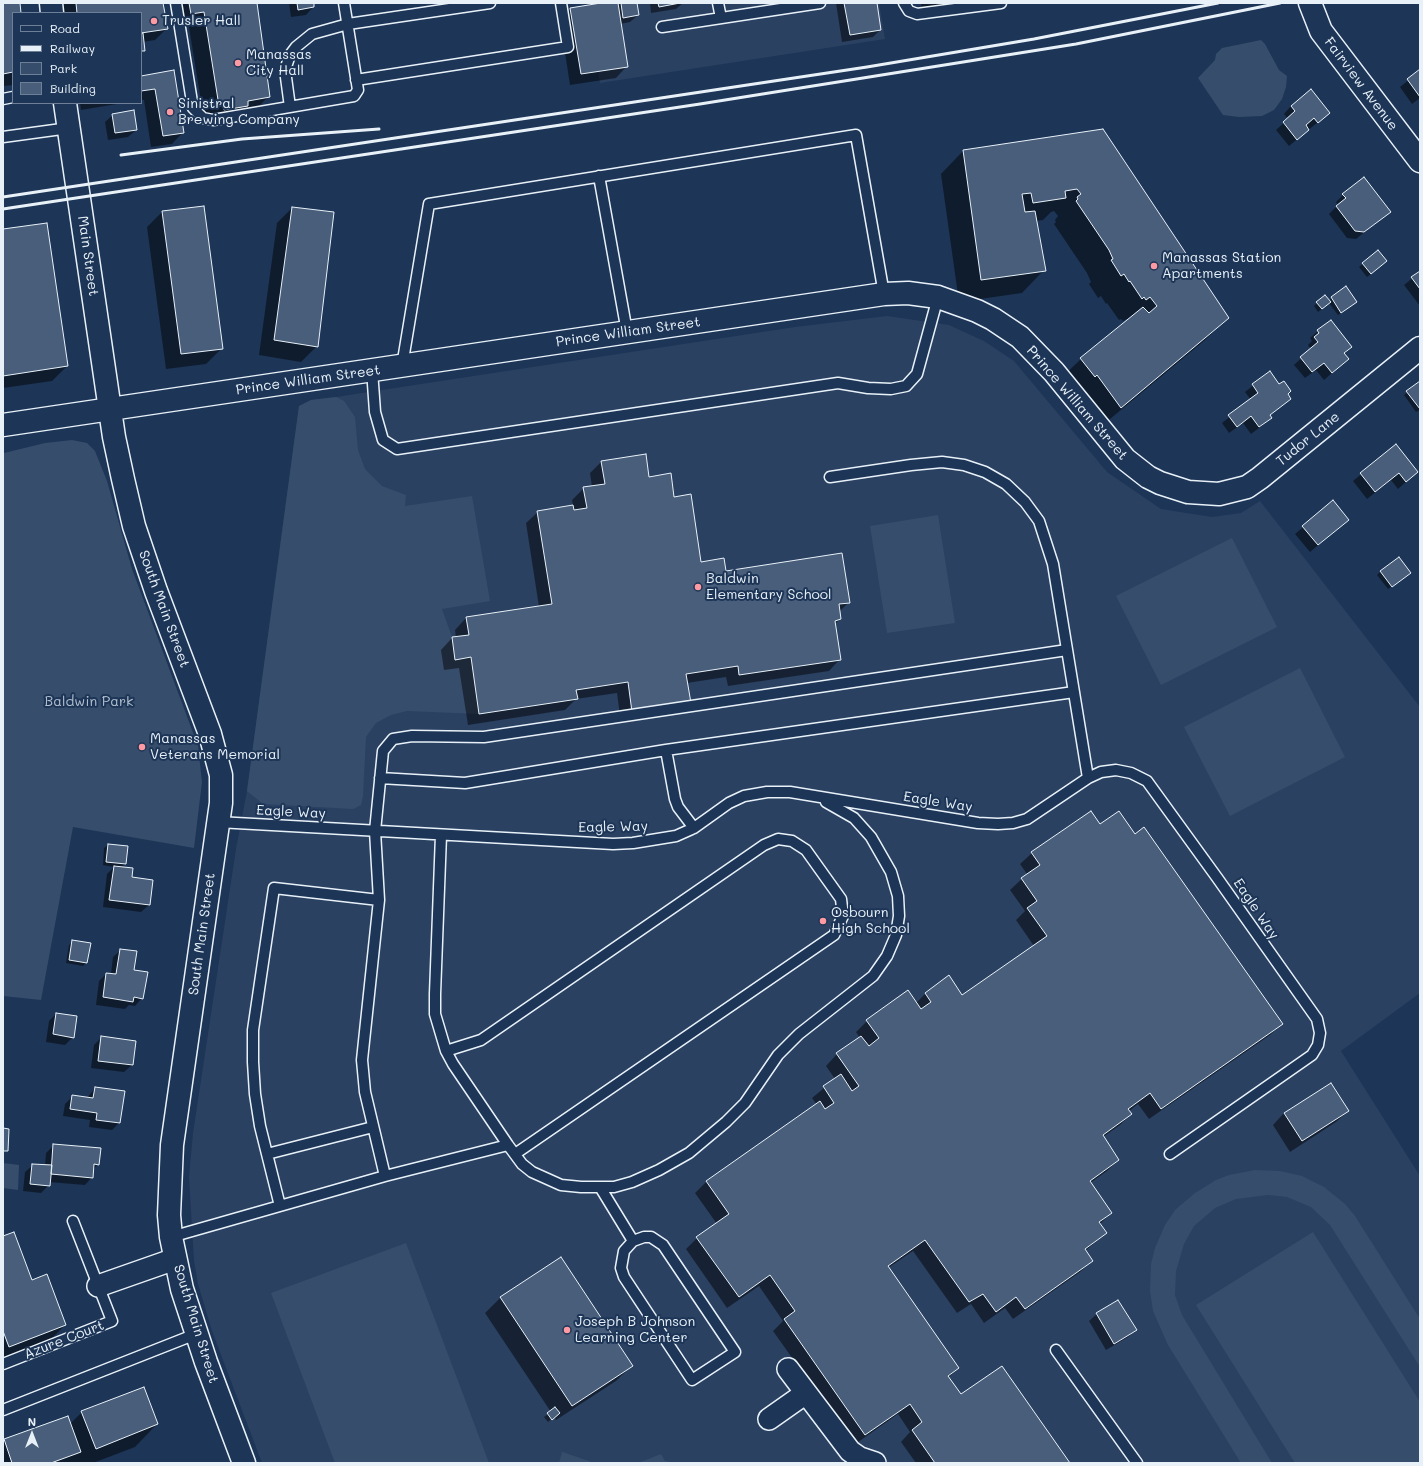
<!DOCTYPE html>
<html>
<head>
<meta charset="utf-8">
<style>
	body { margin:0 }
	#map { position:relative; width:1423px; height:1466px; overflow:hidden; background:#1d3557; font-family:Mali,sans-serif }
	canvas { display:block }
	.frame { position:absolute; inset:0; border:4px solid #e8f1f8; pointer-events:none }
	.legend { position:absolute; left:12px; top:12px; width:130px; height:92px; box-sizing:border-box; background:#1d3557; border:1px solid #6e8097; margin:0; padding:5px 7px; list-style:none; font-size:12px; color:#e8f1f8 }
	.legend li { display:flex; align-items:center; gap:8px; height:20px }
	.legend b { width:20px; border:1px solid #6e8097 }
	.north { position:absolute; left:12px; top:1414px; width:40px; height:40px; -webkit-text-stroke:3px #1d3557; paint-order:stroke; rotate:0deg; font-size:11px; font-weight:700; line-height:16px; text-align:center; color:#e8f1f8 }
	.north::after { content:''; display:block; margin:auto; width:14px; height:18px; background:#e8f1f8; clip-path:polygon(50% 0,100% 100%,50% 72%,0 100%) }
</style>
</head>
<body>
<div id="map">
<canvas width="1423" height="1466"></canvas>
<div class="frame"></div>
<ul class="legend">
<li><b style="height:5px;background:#1d3557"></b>Road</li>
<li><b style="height:5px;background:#e8f1f8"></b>Railway</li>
<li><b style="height:11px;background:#374d6c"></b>Park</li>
<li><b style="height:11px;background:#495e7a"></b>Building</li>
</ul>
<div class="north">N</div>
</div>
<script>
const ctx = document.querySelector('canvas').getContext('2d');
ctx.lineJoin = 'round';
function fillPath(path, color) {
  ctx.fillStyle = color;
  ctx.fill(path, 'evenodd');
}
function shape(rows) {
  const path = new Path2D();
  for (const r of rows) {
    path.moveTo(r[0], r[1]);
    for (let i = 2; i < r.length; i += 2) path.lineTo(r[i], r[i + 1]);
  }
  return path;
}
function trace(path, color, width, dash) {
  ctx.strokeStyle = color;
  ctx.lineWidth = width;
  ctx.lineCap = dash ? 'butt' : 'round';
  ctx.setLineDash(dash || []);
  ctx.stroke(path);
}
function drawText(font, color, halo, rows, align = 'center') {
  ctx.font = font + ' Mali,sans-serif';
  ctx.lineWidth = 4;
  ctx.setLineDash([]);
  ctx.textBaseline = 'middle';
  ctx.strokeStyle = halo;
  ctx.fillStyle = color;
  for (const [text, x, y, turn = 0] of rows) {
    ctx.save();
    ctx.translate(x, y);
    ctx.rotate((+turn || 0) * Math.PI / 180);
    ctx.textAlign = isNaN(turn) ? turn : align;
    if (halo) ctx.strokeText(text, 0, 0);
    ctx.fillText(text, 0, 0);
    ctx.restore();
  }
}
const built = shape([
	[587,3,879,3,885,39,600,83],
	[887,316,949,325,984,341,1014,361,1107,472,1161,509,1212,517,1241,513,1260,501,1420,707,1420,993,1341,1051,1420,1176,1420,1463,262,1463,212,1331,198,1284,194,1261,189,1177,193,1133,236,849,247,791,299,406,311,400,336,397,795,327]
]);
const green = shape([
	[1261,40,1265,44,1279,70,1287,76,1286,87,1282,99,1274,110,1262,116,1239,117,1223,115,1198,78,1215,60,1216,54,1222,48],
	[336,397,344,401,355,417,358,450,365,469,382,486,406,495,405,506,472,496,490,601,442,609,452,637,455,659,471,657,479,714,407,711,391,715,376,723,366,737,363,796,361,805,353,809,263,804,247,791,299,406,311,400],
	[72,440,87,443,95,451,107,481,132,569,198,746,202,782,194,848,73,827,41,1000,3,996,3,454,4,453,45,443],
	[938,515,955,623,887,633,870,526],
	[1232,538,1277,627,1161,685,1116,596],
	[1300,668,1345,757,1230,816,1184,727],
	[3,1163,19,1165,18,1190,3,1188],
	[1255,1170,1280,1171,1302,1176,1324,1187,1345,1204,1355,1216,1420,1319,1420,1367,1330,1225,1311,1207,1287,1197,1268,1195,1236,1199,1215,1208,1194,1226,1184,1244,1176,1271,1175,1295,1182,1315,1272,1463,1241,1463,1168,1345,1153,1311,1150,1291,1151,1264,1155,1248,1165,1225,1175,1210,1195,1193,1216,1180,1229,1175],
	[1313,1232,1420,1402,1420,1463,1295,1463,1196,1305],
	[406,1243,489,1463,335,1463,271,1293],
	[562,1452,563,1452,594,1463,559,1463],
	[661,1454,665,1461,676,1463,638,1463]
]);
const shadow = shape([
	[3,3,19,3,20,13,13,13,13,85,3,86],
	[62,3,162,3,166,29,155,40,143,42,144,50,141,54,141,13,64,13],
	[172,3,252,3,269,96,253,112,232,121,209,125,209,120,204,120,189,27,176,28],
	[289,3,313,3,313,7,306,15,291,17],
	[607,3,636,3,638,15,630,22,620,24,627,66,616,78,570,85,560,20,571,9],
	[650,3,683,3,676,9,651,13],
	[836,3,876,3,880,30,873,37,842,42],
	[921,3,1011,3,922,12],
	[173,71,183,132,172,144,151,147,144,100,141,100,141,77],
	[1420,71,1420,98,1412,104,1400,87],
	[80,103,123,103,81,110],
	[1291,106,1329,113,1289,146,1276,130,1288,119,1284,114],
	[113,115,136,130,128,137,108,140,105,122],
	[1103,130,1227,318,1205,340,1098,429,1058,381,1081,359,1130,319,1129,318,1123,321,1121,319,1119,320,1107,303,1106,304,1101,296,1098,298,1089,284,1091,282,1087,273,1054,224,1056,222,1055,220,1058,216,1054,211,1051,212,1043,220,1036,221,1044,270,1022,293,959,302,941,174,963,151],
	[1343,195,1389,212,1356,239,1347,238,1329,214,1338,205,1336,202],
	[292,208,317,346,301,362,259,355,277,223],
	[162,212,221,349,206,364,166,369,147,227],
	[3,230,67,366,52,381,3,388],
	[1378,251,1382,265,1367,277,1359,267],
	[1420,272,1420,306,1404,285],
	[1346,288,1352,305,1338,315,1329,303,1318,312,1314,306,1317,303,1328,301],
	[1318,331,1351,346,1344,354,1348,359,1324,380,1316,370,1305,378,1294,365,1311,349,1308,345,1312,341,1310,338],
	[1270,372,1290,399,1269,416,1271,418,1263,425,1251,434,1243,423,1229,433,1222,423,1251,400,1245,392],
	[1420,382,1420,410,1416,412,1404,395],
	[1395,446,1417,472,1398,489,1391,480,1367,499,1353,481],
	[601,462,648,478,674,498,700,563,725,572,849,602,839,612,840,619,834,625,840,659,829,671,728,686,726,677,687,683,690,703,678,714,621,723,617,693,576,699,565,710,468,725,459,668,444,670,441,650,452,638,456,638,455,630,466,618,539,607,526,523,538,512,573,506,572,500,584,488,592,487,590,473],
	[1333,502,1348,520,1310,552,1295,534],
	[1381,571,1406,576,1388,589,1377,575],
	[1090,812,1100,825,1135,835,1281,1024,1270,1035,1149,1119,1138,1104,1129,1111,1131,1114,1120,1125,1103,1137,1118,1160,1107,1171,1090,1183,1111,1213,1099,1225,1106,1233,1085,1251,1092,1261,1080,1272,1013,1319,1005,1308,984,1323,971,1304,957,1313,913,1251,888,1268,958,1368,948,1378,961,1396,1069,1463,916,1463,901,1442,910,1432,898,1414,854,1445,773,1331,783,1321,759,1286,727,1308,686,1249,697,1238,717,1224,695,1193,707,1181,817,1105,812,1098,835,1079,826,1066,837,1054,860,1038,856,1032,867,1021,916,1003,925,994,949,977,962,996,1034,946,1016,920,1025,911,1010,890,1027,874,1020,864,1032,853],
	[108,845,125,864,121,868,131,877,149,905,141,912,103,907,107,874,114,867,103,865,104,848],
	[73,941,86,963,83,966,66,963,69,945],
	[121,950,133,971,142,998,135,1006,129,1005,125,1009,96,1005,99,981,106,974,111,974,113,957],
	[56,1014,73,1037,65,1045,46,1042,49,1021],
	[102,1037,132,1065,124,1072,91,1068,94,1045],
	[95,1088,123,1092,119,1123,112,1130,89,1127,90,1120,63,1116,65,1104,73,1096,87,1098],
	[1348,1111,1336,1122,1290,1152,1273,1125,1284,1113],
	[54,1145,98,1164,93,1170,92,1177,85,1185,49,1182,49,1185,41,1193,23,1191,25,1172,33,1165,45,1166,46,1153],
	[3,1237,32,1281,65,1325,50,1340,3,1358],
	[500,1298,631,1366,616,1381,556,1420,554,1417,548,1422,544,1417,551,1412,485,1313],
	[1097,1314,1135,1330,1128,1337,1106,1350,1089,1321],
	[82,1412,157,1424,135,1447,93,1463,3,1463,4,1440,68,1417,70,1424]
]);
const building = shape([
	[3,3,20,3,21,13,13,13,13,72,3,74,3,3],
	[76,3,163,3,168,29,141,33,141,13,77,13,76,3],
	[189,3,257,3,270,97,248,101,248,106,224,110,224,105,219,106,204,12,191,14,189,3],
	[297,3,314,3,314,7,298,10,297,3],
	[601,3,618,3,628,67,581,74,570,8,601,3],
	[621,3,637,3,639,15,623,18,621,3],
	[658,3,680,3,659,7,658,3],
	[844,3,877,3,881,30,850,35,844,3],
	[141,33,143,33,145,51,141,51,141,33],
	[1420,69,1420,97,1407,79,1420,69],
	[174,70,184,133,163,136,155,89,141,91,141,76,174,70],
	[1311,89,1330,113,1318,123,1314,118,1306,125,1309,130,1297,140,1283,122,1295,111,1291,106,1311,89],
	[134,110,137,130,115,133,112,114,134,110],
	[1103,129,1229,318,1121,408,1097,375,1095,377,1080,358,1143,307,1149,313,1157,306,1150,297,1146,300,1144,297,1142,299,1130,281,1129,282,1124,274,1121,276,1111,260,1113,259,1109,250,1076,201,1078,199,1077,197,1081,194,1077,189,1065,191,1066,198,1033,203,1031,193,1022,194,1025,212,1035,211,1046,271,981,280,963,150,1103,129],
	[1364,177,1391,212,1364,232,1355,231,1336,206,1346,198,1342,194,1364,177],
	[204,206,223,349,181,354,162,211,204,206],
	[292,207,334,212,318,347,274,340,292,207],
	[47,223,68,366,3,376,3,229,47,223],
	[1378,250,1387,261,1371,274,1362,263,1378,250],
	[1420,271,1420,289,1411,277,1420,271],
	[1346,286,1357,302,1341,313,1331,297,1346,286],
	[1325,295,1331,302,1322,309,1316,302,1325,295],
	[1331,320,1352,347,1344,353,1349,359,1332,373,1324,363,1312,372,1300,357,1318,342,1314,337,1319,333,1317,330,1331,320],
	[1270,371,1279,384,1284,381,1291,391,1288,394,1291,399,1270,415,1272,418,1259,427,1251,416,1237,427,1228,415,1258,393,1252,384,1270,371],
	[1420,381,1420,409,1406,391,1420,381],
	[1396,444,1418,472,1406,482,1399,473,1375,492,1360,473,1396,444],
	[646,454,649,477,671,473,674,497,691,494,701,562,724,558,726,571,842,553,850,603,839,604,841,619,835,621,841,660,739,675,738,666,686,674,691,703,632,712,628,682,576,690,578,699,479,714,471,657,455,660,452,637,469,635,466,617,552,604,537,511,573,505,574,510,587,508,583,487,605,484,601,461,646,454],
	[1333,500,1349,520,1318,545,1302,526,1333,500],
	[1399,557,1411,573,1392,587,1380,571,1399,557],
	[1091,811,1100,824,1119,811,1135,834,1144,827,1283,1024,1161,1109,1150,1093,1128,1109,1132,1114,1103,1135,1119,1160,1090,1181,1112,1213,1099,1222,1107,1233,1085,1249,1093,1261,1025,1309,1016,1297,996,1312,983,1294,969,1302,925,1240,888,1266,959,1368,948,1376,961,1394,1002,1366,1070,1463,935,1463,912,1430,922,1422,910,1404,865,1435,784,1319,795,1311,770,1275,739,1297,696,1237,729,1214,706,1181,820,1101,825,1109,834,1103,823,1086,841,1074,852,1091,859,1086,836,1053,861,1036,869,1046,879,1038,866,1020,908,990,921,1009,931,1002,925,993,949,975,962,995,1047,936,1027,908,1037,901,1021,878,1040,865,1031,852,1091,811],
	[108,844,128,846,126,864,106,862,108,844],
	[114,866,133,868,132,877,153,880,150,905,109,900,114,866],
	[72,940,91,943,87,963,69,960,72,940],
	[120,949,137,951,134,970,148,972,143,999,134,997,133,1002,103,997,106,973,116,974,120,949],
	[56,1013,77,1016,74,1038,53,1034,56,1013],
	[101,1036,136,1041,133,1065,98,1061,101,1036],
	[1331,1083,1349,1111,1302,1141,1284,1113,1331,1083],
	[95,1087,125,1091,120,1123,96,1120,97,1113,70,1109,72,1095,93,1098,95,1087],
	[3,1128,9,1129,8,1151,3,1151,3,1128],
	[53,1144,101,1148,99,1165,94,1164,93,1178,51,1174,53,1144],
	[32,1164,52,1165,50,1186,30,1184,32,1164],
	[14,1232,32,1280,47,1274,66,1325,9,1347,3,1331,3,1236,14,1232],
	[561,1257,633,1366,572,1406,500,1297,561,1257],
	[1118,1300,1137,1330,1114,1344,1096,1313,1118,1300],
	[144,1387,158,1424,96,1449,81,1411,144,1387],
	[555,1407,560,1413,552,1420,547,1413,555,1407],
	[68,1416,81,1452,51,1463,12,1463,4,1439,68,1416]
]);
const lane = shape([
	[176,3,193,108,203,118,213,120,354,96,358,90,344,3],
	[718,3,721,18],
	[904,3,909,11,917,14,1001,3],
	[662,27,820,3],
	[356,80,568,47,561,3],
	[3,99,13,97],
	[290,107,285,70,290,55,296,47,312,34,348,24,490,3],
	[3,137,69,128],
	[599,176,627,332],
	[402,366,429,204,856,135,884,294],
	[372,370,375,412,383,440,397,449,838,383,868,388,891,389,906,386,917,374,938,297],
	[830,477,911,465,942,462,964,465,985,472,1006,484,1025,502,1039,521,1053,564,1088,778],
	[666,750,1074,692],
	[380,778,465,783,666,750,675,799,678,807,694,828],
	[218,822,613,844,633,843,676,836,694,828,729,803,744,796,767,792,790,792,978,823,998,824,1013,823,1027,819,1088,778,1101,772,1116,770,1131,773,1147,781,1218,879,1317,1019,1320,1033,1318,1045,1312,1055,1170,1154],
	[441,835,435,994,435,1014,446,1051,453,1064,508,1145,522,1164,532,1172,561,1185,581,1187,614,1187,632,1182,659,1170,689,1153,726,1122,745,1103,778,1055,799,1034,873,976,887,956,896,935,899,916,898,896,891,872,871,837,854,818,826,802],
	[446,1051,481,1040,764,845,778,839,792,841,806,850,841,899,843,916,834,935,515,1154],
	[267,1154,373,1127],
	[385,1176,365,1092,362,1060,379,900,375,831,383,751,393,739,412,736,484,737,1067,650],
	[600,1187,633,1241],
	[280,1206,260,1126,255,1094,253,1062,253,1030,274,888,379,900],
	[171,1237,385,1176,508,1145],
	[644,1237,651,1237,663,1245,735,1352,692,1380,624,1277,621,1268,624,1251,633,1241,644,1237],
	[1056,1350,1137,1463],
	[3,1364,112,1321,73,1221],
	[3,1410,196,1334]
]);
const street = shape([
	[98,1286,175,1259],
	[788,1369,850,1451,860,1458,875,1463],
	[769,1419,806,1393]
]);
const secondary = shape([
	[51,3,52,13],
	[1310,3,1321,31,1420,161],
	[65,103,114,437,123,479,134,526,156,591,210,734,221,775,221,803,172,1145,169,1215,171,1237,182,1289,206,1362,244,1463],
	[3,425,884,294,908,293,938,297,977,311,993,319,1020,337,1054,372,1125,459,1148,477,1160,483,1188,492,1219,494,1247,487,1260,478,1420,348]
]);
const rail = shape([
	[121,155,242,139,379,129],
	[3,197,867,67,1034,39,1218,3],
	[3,209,700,104,1076,44,1280,3]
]);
const markers = [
	[154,21,4,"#ff9aa2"],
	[238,63,4,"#ff9aa2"],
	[170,112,4,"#ff9aa2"],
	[1154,266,4,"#ff9aa2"],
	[698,587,4,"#ff9aa2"],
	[142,747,4,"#ff9aa2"],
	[823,921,4,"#ff9aa2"],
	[567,1330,4,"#ff9aa2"]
];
const poiNames = [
	["Trusler Hall",162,21],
	["Manassas",246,55],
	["City Hall",246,71],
	["Sinistral",178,104],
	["Brewing Company",178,120],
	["Manassas Station",1162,258],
	["Apartments",1162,274],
	["Baldwin",706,579],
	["Elementary School",706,595],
	["Manassas",150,739],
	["Veterans Memorial",150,755],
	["Osbourn",831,913],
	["High School",831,929],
	["Joseph B Johnson",575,1322],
	["Learning Center",575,1338]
];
const streetNames = [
	["Fairview Avenue",1361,84,53],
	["Main Street",88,256,82],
	["Prince William Street",628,332,-8],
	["Prince William Street",308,380,-8],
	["Prince William Street",1077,403,49],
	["Tudor Lane",1308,439,-39],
	["South Main Street",164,609,70],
	["Eagle Way",938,802,9],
	["Eagle Way",291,812,3],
	["Eagle Way",613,827,-1],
	["Eagle Way",1256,909,56],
	["South Main Street",202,934,-82],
	["South Main Street",196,1324,73],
	["Azure Court",64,1340,-21]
];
const parkNames = [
	["Baldwin Park",89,702]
];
fillPath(built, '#2a4162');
fillPath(green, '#374d6c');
fillPath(shadow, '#0007');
fillPath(building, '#495e7a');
trace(building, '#e8f1f8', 1);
trace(lane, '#e8f1f8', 13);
trace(street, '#e8f1f8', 24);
trace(secondary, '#e8f1f8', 25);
trace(lane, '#1d3557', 10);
trace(street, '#1d3557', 21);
trace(secondary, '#1d3557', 22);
trace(rail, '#e8f1f8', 3);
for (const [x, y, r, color] of markers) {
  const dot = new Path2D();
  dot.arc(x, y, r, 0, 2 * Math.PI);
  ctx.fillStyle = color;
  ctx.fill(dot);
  trace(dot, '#1d3557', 1.5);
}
drawText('14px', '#e8f1f8', '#1d3557', poiNames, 'left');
drawText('14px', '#e8f1f8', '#1d3557', streetNames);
drawText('14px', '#b3c0ce', '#1d3557', parkNames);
</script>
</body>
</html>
